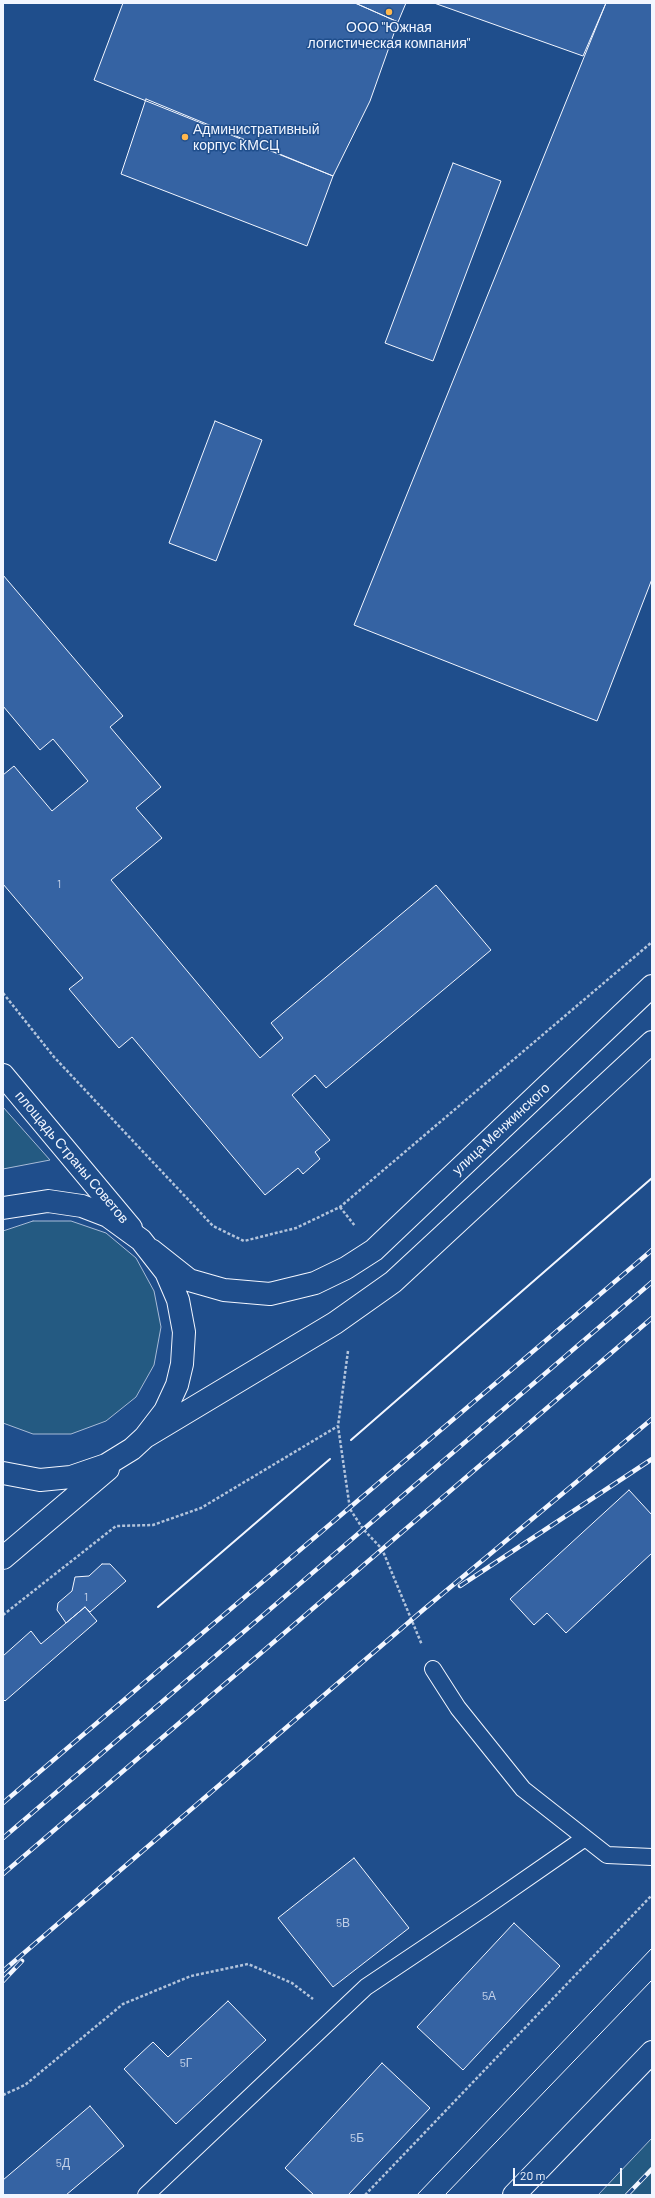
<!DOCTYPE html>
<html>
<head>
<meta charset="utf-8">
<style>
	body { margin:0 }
	#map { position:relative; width:655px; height:2198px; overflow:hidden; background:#1f4e8c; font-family:Barlow,sans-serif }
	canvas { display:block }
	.frame { position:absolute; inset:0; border:4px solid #f2f6ff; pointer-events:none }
	.scale { position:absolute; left:513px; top:2168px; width:109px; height:18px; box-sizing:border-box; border:2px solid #f2f6ff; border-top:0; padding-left:5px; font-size:12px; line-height:14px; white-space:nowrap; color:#f2f6ff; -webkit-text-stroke:3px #1f4e8c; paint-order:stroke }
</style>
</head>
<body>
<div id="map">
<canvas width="655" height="2198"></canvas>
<div class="frame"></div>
<div class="scale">20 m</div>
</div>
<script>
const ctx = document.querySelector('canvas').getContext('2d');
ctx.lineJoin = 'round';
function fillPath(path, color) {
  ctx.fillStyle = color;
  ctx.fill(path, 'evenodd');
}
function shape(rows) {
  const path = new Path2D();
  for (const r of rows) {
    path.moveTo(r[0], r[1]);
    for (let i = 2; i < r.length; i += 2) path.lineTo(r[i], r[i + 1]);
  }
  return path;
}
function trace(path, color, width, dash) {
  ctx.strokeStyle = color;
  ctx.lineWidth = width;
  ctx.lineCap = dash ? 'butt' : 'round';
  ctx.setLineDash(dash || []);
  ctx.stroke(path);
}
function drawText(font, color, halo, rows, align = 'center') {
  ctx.font = font + ' Barlow,sans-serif';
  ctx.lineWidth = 3;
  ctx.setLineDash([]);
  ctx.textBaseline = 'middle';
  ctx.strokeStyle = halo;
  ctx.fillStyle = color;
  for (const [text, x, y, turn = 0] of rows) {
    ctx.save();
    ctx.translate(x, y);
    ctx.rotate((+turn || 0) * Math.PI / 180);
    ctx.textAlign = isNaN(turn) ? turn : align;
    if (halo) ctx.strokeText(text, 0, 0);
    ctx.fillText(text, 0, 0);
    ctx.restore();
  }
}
const green = shape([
	[3,1107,50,1160,3,1169,3,1107],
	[33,1221,71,1221,106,1233,136,1258,154,1291,161,1327,154,1365,136,1397,106,1421,71,1434,33,1434,3,1423,3,1231,33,1221],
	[652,2138,652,2195,598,2195,652,2138]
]);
const building = shape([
	[123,3,355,3,398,22,370,101,333,176,94,80,123,3],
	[355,3,406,3,398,22,355,3],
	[434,3,606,3,583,56,434,3],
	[606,3,652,3,652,579,597,721,354,625,606,3],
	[146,99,333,176,307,246,121,174,146,99],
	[453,163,501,181,433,361,385,343,453,163],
	[215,421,262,440,216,561,169,543,215,421],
	[3,575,123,716,110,727,161,787,136,808,162,838,111,880,260,1058,283,1038,271,1023,436,885,491,950,326,1088,315,1075,292,1095,330,1140,315,1152,320,1159,303,1174,298,1168,265,1195,132,1037,119,1048,69,989,83,978,3,884,3,775,14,766,52,811,88,781,53,739,40,750,3,706,3,575],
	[629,1490,652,1515,652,1553,566,1633,547,1613,534,1625,510,1599,629,1490],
	[102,1564,110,1564,126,1581,90,1612,85,1607,66,1623,57,1610,58,1603,72,1591,75,1577,89,1576,102,1564],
	[85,1607,97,1621,5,1701,3,1699,3,1656,31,1631,41,1644,85,1607],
	[354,1858,409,1928,333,1987,278,1918,354,1858],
	[514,1923,560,1966,463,2070,417,2027,514,1923],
	[228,2001,266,2040,176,2124,124,2069,153,2042,168,2057,228,2001],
	[382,2063,430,2108,348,2195,314,2195,285,2168,382,2063],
	[90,2106,124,2146,66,2195,3,2195,3,2180,90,2106]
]);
const path = shape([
	[3,993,54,1057,213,1226,244,1241,296,1228,340,1207,652,942],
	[340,1207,355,1226],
	[348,1351,338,1426,350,1509,363,1529,382,1549,422,1645],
	[3,1615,116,1526,153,1525,201,1508,338,1426],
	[3,2095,25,2085,123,2004,191,1976,248,1964,292,1983,313,1999],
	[365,2195,652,1895]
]);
const service = shape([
	[433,1669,458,1708,523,1789,607,1855,652,1857],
	[146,2195,366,1987,484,1908,585,1838]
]);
const secondary = shape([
	[3,1075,131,1228],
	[514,2195,652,2052]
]);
const primary = shape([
	[3,1208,48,1201,82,1206,108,1216,141,1240,166,1272,178,1300,184,1332,182,1364,177,1385,165,1411,145,1437,132,1449,106,1465,71,1477,40,1480,3,1473],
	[151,1250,189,1280,224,1290,270,1294,315,1283,346,1268,374,1250,652,986],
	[145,1437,335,1323,393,1282,652,1042],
	[3,1558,108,1469]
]);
const tram = shape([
	[417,2195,652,1948],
	[445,2195,652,1980]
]);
const rail = shape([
	[460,1586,652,1459],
	[3,1803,652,1250],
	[3,1838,652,1282],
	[3,1874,652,1318],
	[3,1971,423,1610,652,1419],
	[3,1981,22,1961],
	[627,2195,652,2169]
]);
const wall = shape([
	[351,1440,652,1178],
	[158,1607,330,1459]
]);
const markers = [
	[389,12,4,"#ffb74d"],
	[185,137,4,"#ffb74d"]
];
const numberNames = [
	["1",59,884],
	["1",86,1597],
	["5В",343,1923],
	["5А",489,1996],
	["5Г",186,2063],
	["5Б",357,2138],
	["5Д",63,2163]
];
const poiNames = [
	["ООО \"Южная",389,27],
	["логистическая компания\"",389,43],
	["Административный",193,129,"left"],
	["корпус КМСЦ",193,145,"left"]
];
const streetNames = [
	["улица Менжинского",501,1129,-43],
	["площадь Страны Советов",72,1157,50]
];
fillPath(green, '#245a82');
trace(green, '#a8bbd7', 1);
fillPath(building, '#3563a3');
trace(building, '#f2f6ff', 1);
trace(service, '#f2f6ff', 18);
trace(secondary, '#f2f6ff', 24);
trace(primary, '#f2f6ff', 24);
trace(path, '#b3c4dc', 2.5, [3, 2]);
trace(service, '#1f4e8c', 16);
trace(secondary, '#1f4e8c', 22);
trace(primary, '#1f4e8c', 22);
trace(tram, '#f2f6ff', 1);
trace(rail, '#f2f6ff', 4.5);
trace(rail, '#1f4e8c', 3, [9]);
trace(wall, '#f2f6ff', 2);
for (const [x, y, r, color] of markers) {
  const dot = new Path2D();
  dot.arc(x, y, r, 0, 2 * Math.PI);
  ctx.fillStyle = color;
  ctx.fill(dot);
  trace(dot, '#1f4e8c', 1.5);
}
drawText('12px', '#c3d1e8', null, numberNames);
drawText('14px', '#f2f6ff', '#1f4e8c', poiNames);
drawText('14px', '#f2f6ff', '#1f4e8c', streetNames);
</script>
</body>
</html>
